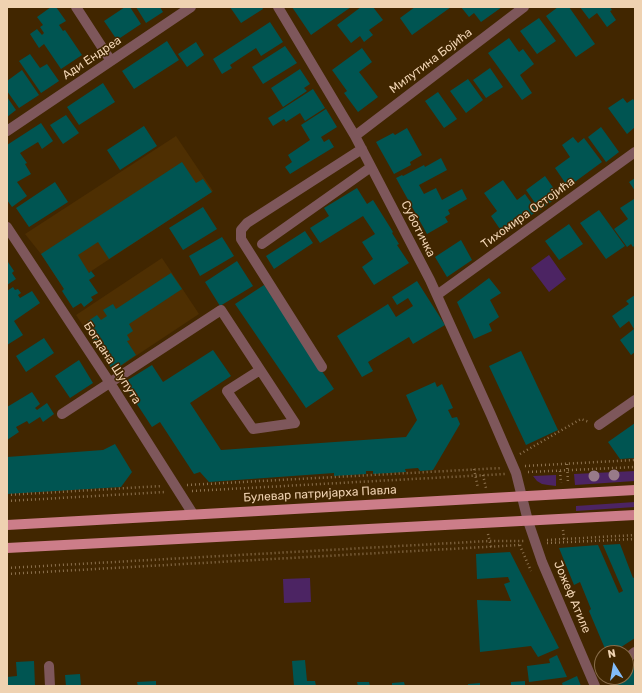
<!DOCTYPE html>
<html>
<head>
<meta charset="utf-8">
<style>
	body { margin:0 }
	#map { position:relative; width:642px; height:693px; overflow:hidden; background:#412600; font-family:Rubik,sans-serif }
	canvas { display:block }
	.frame { position:absolute; inset:0; border:8px solid #efd2b1; pointer-events:none }
	.north { position:absolute; left:594px; top:645px; width:40px; height:40px; box-sizing:border-box; background:#412600; border:1px solid #876b47; border-radius:50%; rotate:349deg; font-size:11px; font-weight:700; line-height:16px; text-align:center; color:#efd2b1 }
	.north::after { content:''; display:block; margin:auto; width:14px; height:18px; background:#82bcfa; clip-path:polygon(50% 0,100% 100%,50% 72%,0 100%) }
</style>
</head>
<body>
<div id="map">
<canvas width="642" height="693"></canvas>
<div class="frame"></div>
<div class="north">N</div>
</div>
<script>
const ctx = document.querySelector('canvas').getContext('2d');
ctx.lineJoin = 'round';
function fillPath(path, color) {
  ctx.fillStyle = color;
  ctx.fill(path, 'evenodd');
}
function shape(rows) {
  const path = new Path2D();
  for (const r of rows) {
    path.moveTo(r[0], r[1]);
    for (let i = 2; i < r.length; i += 2) path.lineTo(r[i], r[i + 1]);
  }
  return path;
}
function trace(path, color, width, dash) {
  ctx.strokeStyle = color;
  ctx.lineWidth = width;
  ctx.lineCap = dash ? 'butt' : 'round';
  ctx.setLineDash(dash || []);
  ctx.stroke(path);
}
function drawText(font, color, halo, rows, align = 'center') {
  ctx.font = font + ' Rubik,sans-serif';
  ctx.lineWidth = 3;
  ctx.setLineDash([]);
  ctx.textBaseline = 'middle';
  ctx.strokeStyle = halo;
  ctx.fillStyle = color;
  for (const [text, x, y, turn = 0] of rows) {
    ctx.save();
    ctx.translate(x, y);
    ctx.rotate((+turn || 0) * Math.PI / 180);
    ctx.textAlign = isNaN(turn) ? turn : align;
    if (halo) ctx.strokeText(text, 0, 0);
    ctx.fillText(text, 0, 0);
    ctx.restore();
  }
}
const built = shape([
	[176,136,213,191,64,289,41,254,25,234],
	[162,258,199,314,113,371,76,315]
]);
const green = shape([
	[549,255,566,279,549,292,531,268],
	[635,471,635,481,575,485,574,474],
	[556,475,556,486,548,485,542,484,537,481,533,476],
	[635,502,635,507,576,511,576,506],
	[310,578,311,602,284,603,283,579]
]);
const building = shape([
	[51,7,56,7,66,21,59,25,63,31,65,30,82,55,61,69,44,44,39,48,30,34,37,29,42,35,44,33,40,27,43,25,37,17],
	[125,7,130,7,141,24,117,40,104,21],
	[136,7,160,7,163,12,146,23],
	[230,7,262,7,263,9,241,23],
	[292,7,351,7,311,35],
	[361,7,373,7,383,20,369,30,373,35,364,42,360,36,351,43,337,25],
	[415,7,451,7,412,35,400,18],
	[461,7,502,7,481,22,474,13,469,17],
	[558,7,569,7,595,44,576,57,546,16],
	[580,7,610,7,612,10,610,11,616,20,607,27,597,13,589,19],
	[539,18,556,41,537,54,520,31],
	[270,22,283,42,261,56,256,48,230,65,232,68,222,74,213,59],
	[509,38,519,52,523,49,534,64,520,75,532,93,522,100,488,53],
	[167,41,179,60,134,89,122,71],
	[196,42,204,55,187,67,178,54],
	[285,46,297,63,263,84,252,67],
	[362,48,372,62,359,72,378,97,358,112,344,93,347,91,332,70],
	[30,54,40,68,47,64,59,81,41,93,19,61],
	[490,68,503,87,486,98,473,80],
	[300,69,310,84,304,88,307,91,283,107,271,88],
	[22,70,39,95,19,108,7,91,7,81],
	[468,79,483,100,466,113,450,91],
	[103,83,115,102,79,125,67,107],
	[313,89,325,108,305,121,300,113,286,122,284,119,273,126,268,118],
	[438,92,457,119,444,128,425,101],
	[7,97,16,110,7,117],
	[623,98,627,103,633,99,635,102,635,127,627,134,608,108],
	[326,109,337,127,321,137,324,142,329,139,334,147,290,174,285,167,292,162,288,155,310,140,301,125],
	[66,115,79,133,63,144,50,125],
	[41,123,53,141,42,149,38,142,20,153,27,163,25,164,31,174,17,182,27,196,12,207,7,200,7,145],
	[144,126,157,146,120,170,107,150],
	[601,127,619,152,606,162,588,137],
	[407,128,422,155,410,162,411,165,394,174,376,142,393,133,395,135],
	[573,137,578,143,584,138,602,162,568,187,555,168,570,157,562,145],
	[441,158,447,170,419,185,424,194,436,188,442,200,462,189,467,199,448,210,450,214,445,217,448,222,427,234,396,178,402,175,403,176,424,165,425,167],
	[182,162,196,183,203,179,212,192,109,259,98,242,78,255,89,273,91,271,95,276,89,280,98,293,91,297,93,300,84,307,81,303,73,308,62,291,64,289,41,254],
	[545,176,559,196,540,210,526,190],
	[635,178,635,191,629,182],
	[503,180,517,200,525,194,537,211,504,235,491,216,497,211,484,193],
	[55,182,68,202,29,227,16,208],
	[357,188,367,204,373,200,393,232,392,233,399,244,397,245,409,263,374,285,362,267,373,259,362,242,375,234,363,216,320,243,310,228,329,216,324,208],
	[634,199,635,201,635,245,633,247,631,244,627,247,614,229,628,219,620,208],
	[203,207,217,229,183,250,169,228],
	[599,210,625,246,606,259,580,223],
	[569,224,583,244,559,260,545,241],
	[305,231,313,243,274,269,266,256],
	[222,237,234,256,200,276,189,256],
	[461,240,472,260,447,277,435,257],
	[237,261,253,286,220,306,205,282],
	[7,262,8,262,14,271,12,273,16,279,7,285],
	[171,273,182,289,129,324,133,331,127,335,130,340,127,341,136,355,113,371,86,329,91,326,88,321,97,315,101,320,107,316,103,310,113,304,116,309],
	[489,278,501,293,490,300,499,317,489,324,492,331,474,339,457,302],
	[417,281,445,325,413,344,409,337,368,362,373,371,362,377,337,336,388,304,396,317,413,306,408,298,397,305,392,297],
	[264,285,334,389,306,408,235,304],
	[13,287,15,290,18,289,21,293,18,295,20,298,32,291,40,303,14,321,23,335,7,345,7,291],
	[635,295,635,352,631,355,620,340,634,329,629,321,620,328,612,316,629,304,626,301],
	[44,338,54,353,26,372,16,356],
	[213,350,231,376,190,403,221,450,406,437,417,420,406,395,435,382,437,387,442,384,453,408,448,410,452,418,457,417,460,424,433,470,420,471,418,468,405,469,406,472,373,474,373,471,366,471,366,474,334,476,334,473,209,482,200,472,194,474,160,422,152,427,123,383,152,365,163,382],
	[521,351,558,430,526,445,489,366],
	[79,360,93,383,70,398,55,376],
	[32,392,40,404,35,408,37,410,47,403,54,414,43,422,40,417,29,424,27,421,16,427,19,432,7,440,7,407],
	[635,423,635,458,620,459,608,442],
	[115,444,132,472,121,487,7,494,7,457,103,450],
	[620,544,633,578,635,577,635,638,612,653,611,653,606,651,589,611,591,609,580,582,574,585,559,548,598,545,619,593,623,591,603,545],
	[510,552,559,648,538,657,531,646,480,652,477,600,511,601,504,584,510,582,508,577,477,579,476,554],
	[557,655,567,677,529,682,527,666,550,663,549,659],
	[305,660,307,681,315,681,316,686,294,686,292,661],
	[34,661,35,686,7,686,7,677,17,676,16,662],
	[635,666,635,686,615,686,613,681,619,677,626,677,626,672],
	[80,674,81,686,66,686,65,675],
	[577,676,581,686,563,686,562,683],
	[156,681,156,686,138,686,137,682],
	[525,681,525,686,511,686,511,682],
	[357,682,369,682,370,686,358,686],
	[404,682,405,686,392,686,392,683],
	[480,683,480,686,468,686,468,684]
]);
const path = shape([
	[520,454,581,419,589,422],
	[567,464,568,483],
	[525,466,635,460],
	[474,469,478,488],
	[560,471,561,483],
	[528,472,635,467],
	[483,475,486,488],
	[187,485,502,468],
	[192,491,505,474],
	[7,495,162,486],
	[7,501,165,492],
	[563,530,564,539],
	[488,534,491,547],
	[547,540,635,535],
	[547,543,635,539],
	[520,545,521,548,531,571],
	[7,568,489,541,524,541],
	[7,574,520,545]
]);
const minor = shape([
	[76,7,111,61],
	[278,7,355,136,430,280,491,415,516,473,528,521,542,562,595,686],
	[7,131,191,7],
	[355,136,524,7],
	[7,227,110,383,193,514],
	[262,244,371,167],
	[437,295,635,152],
	[322,367,241,239,241,230,247,223,362,149],
	[62,414,221,310,295,423,253,429,227,391,260,370],
	[599,425,635,400],
	[626,659,635,652],
	[49,666,50,686]
]);
const major = shape([
	[7,525,635,490],
	[7,548,635,515]
]);
const trees = [
	[614,475],
	[594,476]
];
const streetNames = [
	["Ади Ендреа",92,58,-34],
	["Милутина Бојића",431,61,-37],
	["Тихомира Остојића",528,213,-36],
	["Суботичка",418,229,63],
	["Богдана Шупута",112,363,57],
	["Булевар патријарха Павла",320,494,-3],
	["Јожеф Атиле",572,597,67]
];
fillPath(built, '#4e2f02');
fillPath(green, '#4c2463');
fillPath(building, '#005552');
trace(path, '#8d724e', 2.5, [1, 3]);
trace(minor, '#7e575b', 10);
trace(major, '#cc7d89', 10);
ctx.fillStyle = '#987a89';
for (const [x, y] of trees) {
  ctx.beginPath();
  ctx.arc(x, y, 5.5, 0, 2 * Math.PI);
  ctx.fill();
}
drawText('12px', '#efd2b1', '#412600', streetNames);
</script>
</body>
</html>
